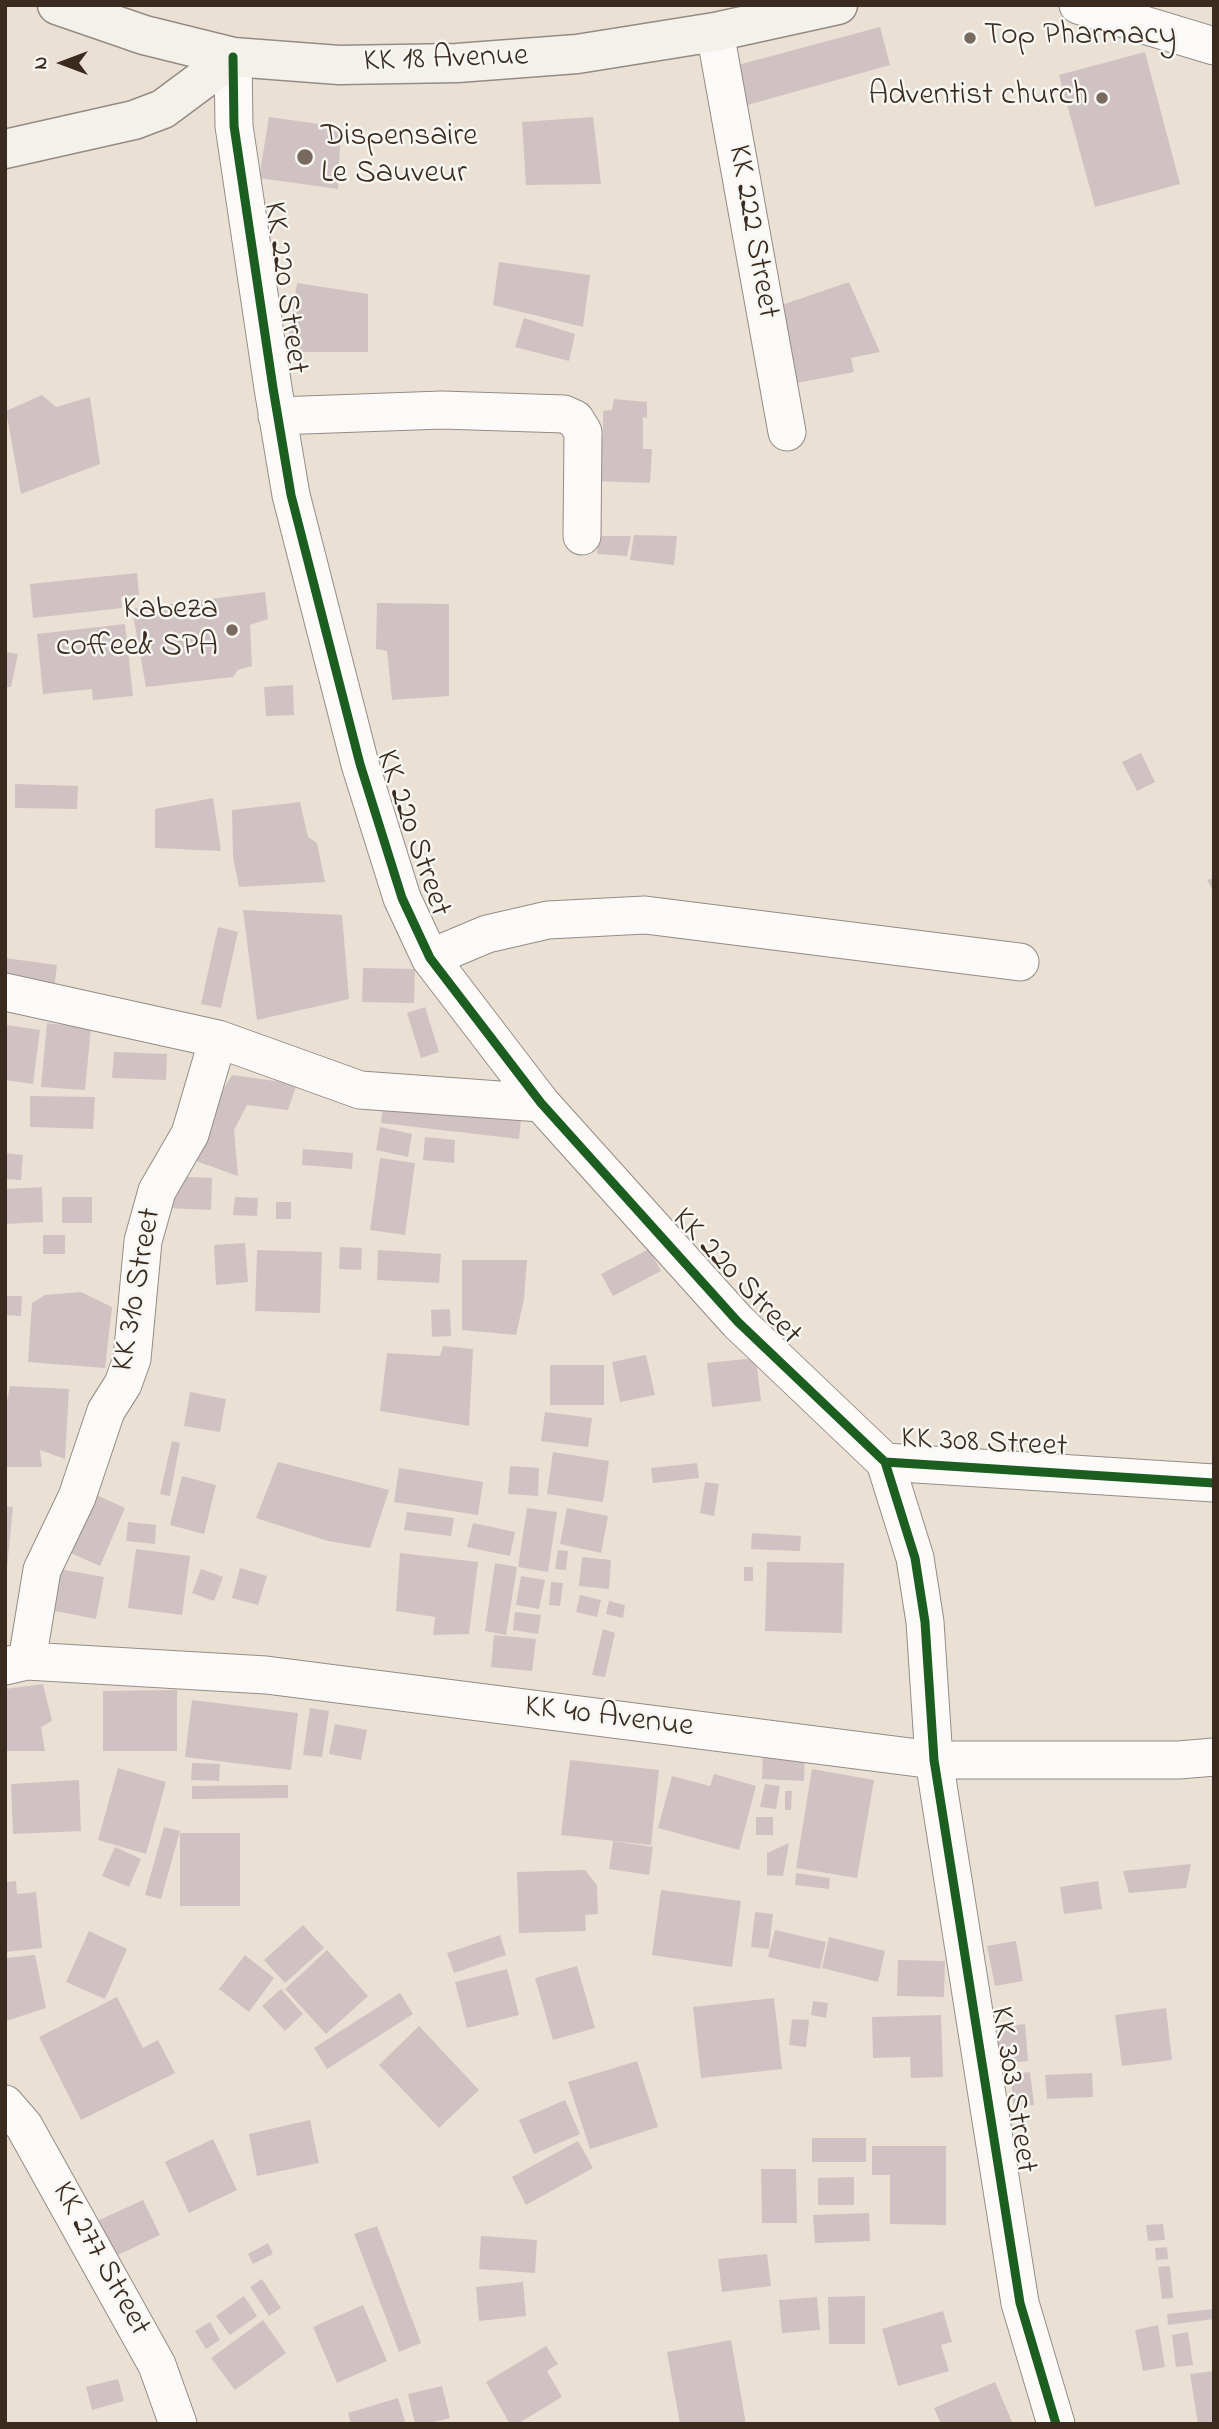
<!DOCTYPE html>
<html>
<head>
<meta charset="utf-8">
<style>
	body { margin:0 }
	#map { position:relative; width:1219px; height:2429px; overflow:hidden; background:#eae1d4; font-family:"Indie Flower",sans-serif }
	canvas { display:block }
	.frame { position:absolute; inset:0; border:7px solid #3b2a1e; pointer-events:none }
	.north { position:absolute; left:28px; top:28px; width:70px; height:70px; -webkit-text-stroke:5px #f6f6f2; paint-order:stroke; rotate:270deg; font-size:19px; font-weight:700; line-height:28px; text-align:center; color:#3b2a1e }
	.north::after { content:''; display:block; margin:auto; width:24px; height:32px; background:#3b2a1e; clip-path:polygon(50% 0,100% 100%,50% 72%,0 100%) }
</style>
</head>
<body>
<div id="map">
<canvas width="1219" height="2429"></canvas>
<div class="frame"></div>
<div class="north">N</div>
</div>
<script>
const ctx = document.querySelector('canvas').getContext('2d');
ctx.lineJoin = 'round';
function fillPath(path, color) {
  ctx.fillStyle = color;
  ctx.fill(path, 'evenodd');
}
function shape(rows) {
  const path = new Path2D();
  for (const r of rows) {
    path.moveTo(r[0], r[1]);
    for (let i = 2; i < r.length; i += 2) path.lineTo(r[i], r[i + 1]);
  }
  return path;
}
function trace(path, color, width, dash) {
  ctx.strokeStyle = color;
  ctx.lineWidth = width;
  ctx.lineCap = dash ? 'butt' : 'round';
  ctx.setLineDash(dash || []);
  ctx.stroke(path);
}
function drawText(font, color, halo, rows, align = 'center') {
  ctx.font = font + ' "Indie Flower",sans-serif';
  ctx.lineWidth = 5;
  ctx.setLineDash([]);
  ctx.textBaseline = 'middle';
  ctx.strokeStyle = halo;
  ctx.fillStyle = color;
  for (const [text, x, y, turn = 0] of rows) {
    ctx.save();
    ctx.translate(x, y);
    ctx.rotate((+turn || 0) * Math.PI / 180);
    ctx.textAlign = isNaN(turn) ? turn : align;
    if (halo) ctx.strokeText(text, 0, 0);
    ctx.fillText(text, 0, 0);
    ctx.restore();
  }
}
const building = shape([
	[880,27,890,65,744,106,734,66],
	[1145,52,1180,184,1095,207,1059,75],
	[269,117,341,127,338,189,259,178],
	[593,117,601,184,526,185,522,122],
	[499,262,590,275,583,327,493,305],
	[849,282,880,352,851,358,854,372,797,383,779,306],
	[297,283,368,294,368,352,286,352],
	[524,318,575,334,569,361,515,347],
	[42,395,56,407,90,397,100,464,21,494,6,411],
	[614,399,647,402,647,418,643,417,643,449,652,449,650,483,594,481,596,439,603,437,603,411,612,410],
	[634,535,677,536,674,565,630,560],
	[599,536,631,536,627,556,597,554],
	[137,573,139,595,121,597,122,608,33,618,30,584],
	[265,592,268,619,250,625,252,666,238,670,233,677,146,687,132,609],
	[377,603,449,604,449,696,392,700,387,651,376,649],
	[125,624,133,696,93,700,92,689,43,694,37,634],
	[5,652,18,654,11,687,5,687],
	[293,685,294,715,266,716,264,687],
	[1141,753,1155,782,1137,791,1122,762],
	[15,784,78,786,77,809,15,808],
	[213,798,221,851,155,848,155,809],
	[300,802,308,837,317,843,325,882,239,887,233,857,232,810],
	[1214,878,1214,892,1207,880],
	[243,910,342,915,349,999,257,1020],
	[218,927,238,932,221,1008,201,1004],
	[5,958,57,965,54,989,5,981],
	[363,968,415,969,414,1003,362,1002],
	[425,1007,439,1052,421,1058,407,1013],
	[47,1023,91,1028,85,1090,41,1087],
	[7,1025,40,1030,33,1084,5,1080],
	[114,1052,167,1054,166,1080,112,1078],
	[232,1075,297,1084,288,1110,247,1105,234,1130,238,1176,182,1156],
	[30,1096,95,1097,93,1129,30,1127],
	[383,1104,521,1120,519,1139,381,1123],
	[380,1127,412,1134,408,1157,376,1150],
	[425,1137,455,1140,454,1163,423,1160],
	[303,1149,353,1153,352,1169,302,1165],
	[5,1153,23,1155,21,1180,5,1179],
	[380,1158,415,1163,405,1235,370,1230],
	[170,1176,212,1178,211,1210,168,1208],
	[42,1187,43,1222,5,1224,5,1189],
	[62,1197,92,1197,92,1223,62,1223],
	[235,1197,258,1198,257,1216,233,1215],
	[276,1202,291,1202,291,1219,276,1219],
	[43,1235,65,1235,65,1254,43,1254],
	[245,1243,248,1282,216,1285,214,1245],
	[340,1247,362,1248,361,1270,339,1269],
	[649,1249,661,1271,613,1296,601,1274],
	[257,1250,322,1252,320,1313,255,1311],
	[378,1250,441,1254,439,1283,377,1280],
	[462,1260,527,1260,524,1299,516,1335,462,1330],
	[81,1292,112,1307,105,1368,28,1362,32,1303,45,1295],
	[5,1296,22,1296,21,1316,5,1315],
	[450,1309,451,1336,432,1337,431,1310],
	[443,1346,473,1349,469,1426,380,1411,387,1353,440,1356],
	[646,1355,655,1395,620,1402,612,1362],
	[756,1358,761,1401,712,1407,707,1363],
	[550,1365,604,1365,604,1405,550,1405],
	[10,1386,69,1389,65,1459,40,1450,42,1467,5,1467,5,1410],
	[190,1392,226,1399,220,1432,184,1426],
	[545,1412,592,1418,588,1447,541,1441],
	[172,1441,180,1443,170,1496,160,1494],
	[553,1452,609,1461,603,1502,547,1494],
	[278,1462,389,1490,370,1548,328,1541,256,1518],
	[697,1463,699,1478,653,1483,651,1468],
	[510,1466,539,1468,538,1496,508,1494],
	[399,1468,483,1482,478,1515,394,1502],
	[182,1476,216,1485,204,1534,170,1525],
	[705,1482,719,1484,714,1516,700,1513],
	[90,1492,125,1508,100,1566,64,1550],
	[5,1506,13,1507,7,1567,5,1567],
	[527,1508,557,1512,548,1572,518,1567],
	[567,1508,608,1516,601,1553,560,1544],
	[407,1512,454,1518,451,1536,404,1530],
	[128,1522,156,1525,155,1544,126,1541],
	[473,1523,515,1532,510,1556,467,1547],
	[752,1533,801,1536,800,1551,751,1549],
	[136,1549,190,1556,182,1615,128,1608],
	[558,1550,568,1551,566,1570,555,1569],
	[400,1553,478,1562,469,1634,433,1635,435,1617,396,1611],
	[582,1557,611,1560,609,1589,579,1586],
	[767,1562,844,1563,842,1633,765,1631],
	[495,1563,517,1567,506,1635,485,1631],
	[744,1567,753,1567,753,1581,744,1581],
	[54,1568,104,1577,96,1619,45,1609],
	[240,1568,267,1576,258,1605,232,1598],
	[201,1569,223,1577,214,1601,192,1593],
	[521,1576,545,1580,539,1609,516,1605],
	[551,1582,563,1583,560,1606,549,1605],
	[580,1595,601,1600,597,1617,576,1612],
	[609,1601,625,1605,623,1618,606,1614],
	[515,1612,541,1615,538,1634,513,1630],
	[603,1629,615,1633,605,1677,592,1675],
	[494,1635,536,1639,532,1671,491,1667],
	[43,1684,52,1721,41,1727,45,1751,5,1751,5,1689],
	[177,1690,177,1751,103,1751,103,1691],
	[192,1700,298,1713,291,1770,185,1757],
	[310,1708,329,1711,322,1757,303,1755],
	[335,1724,367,1730,361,1760,329,1754],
	[763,1749,805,1750,804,1781,762,1779],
	[570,1760,659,1770,651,1845,561,1835],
	[192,1763,220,1764,219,1781,191,1780],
	[118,1768,166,1782,146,1854,98,1840],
	[812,1769,874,1780,857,1878,796,1868],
	[714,1774,756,1786,739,1850,658,1828,672,1776,710,1786],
	[79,1780,81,1831,13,1834,11,1784],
	[765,1784,780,1786,776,1809,760,1807],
	[288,1785,288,1798,192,1799,192,1786],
	[785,1791,792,1791,791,1810,785,1810],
	[756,1817,773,1817,773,1835,756,1835],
	[164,1827,180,1831,161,1899,145,1895],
	[180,1833,240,1833,240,1906,180,1906],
	[613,1841,653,1847,649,1875,609,1869],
	[789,1843,783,1876,767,1875,767,1853],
	[115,1847,141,1859,129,1887,102,1876],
	[1191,1864,1186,1888,1129,1893,1123,1871],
	[585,1870,597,1885,598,1914,585,1915,586,1931,519,1933,517,1872],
	[796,1873,830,1878,829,1889,795,1885],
	[16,1881,17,1894,36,1892,42,1948,5,1952,5,1882],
	[1098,1881,1102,1909,1064,1914,1060,1887],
	[661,1890,741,1901,732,1967,652,1955],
	[755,1912,773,1914,769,1949,751,1947],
	[303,1925,324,1948,285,1983,264,1960],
	[775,1930,826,1942,820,1969,768,1957],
	[89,1931,127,1949,105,1999,66,1982],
	[500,1935,506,1955,454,1973,447,1953],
	[829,1937,885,1951,878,1982,822,1968],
	[1016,1941,1023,1981,995,1986,987,1946],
	[327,1950,368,1996,326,2034,285,1989],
	[35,1955,46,2008,6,2021,5,1958],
	[245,1955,274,1978,249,2012,219,1989],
	[898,1960,945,1961,944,1997,897,1996],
	[577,1966,595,2028,553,2040,535,1978],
	[507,1969,519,2015,467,2028,455,1982],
	[281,1989,303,2014,285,2031,262,2006],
	[400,1993,413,2014,327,2069,314,2048],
	[117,1997,143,2048,158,2040,175,2073,81,2120,39,2037],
	[774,1998,782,2069,701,2078,693,2007],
	[813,2001,828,2003,826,2018,811,2015],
	[1166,2008,1172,2060,1122,2066,1115,2015],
	[941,2015,943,2077,911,2078,910,2057,873,2058,872,2017],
	[792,2019,809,2020,806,2047,789,2045],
	[1025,2024,1028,2061,999,2064,995,2028],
	[419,2026,479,2090,439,2128,379,2065],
	[637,2061,658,2127,590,2149,568,2082],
	[1030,2072,1034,2105,1014,2107,1010,2074],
	[1092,2073,1093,2097,1047,2099,1045,2075],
	[565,2100,580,2134,534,2154,519,2120],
	[310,2120,319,2163,257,2176,249,2134],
	[812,2138,866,2138,866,2162,812,2162],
	[213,2139,237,2190,189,2213,165,2162],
	[578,2141,593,2168,526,2205,512,2177],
	[872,2146,946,2146,946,2225,890,2224,890,2175,872,2175],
	[761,2169,796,2169,797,2223,762,2223],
	[854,2177,854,2205,818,2205,818,2178],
	[143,2200,160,2235,114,2257,97,2221],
	[869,2213,870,2241,815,2243,813,2215],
	[1163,2224,1165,2240,1148,2241,1146,2225],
	[377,2226,421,2343,399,2352,354,2234],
	[481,2236,537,2240,535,2273,479,2269],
	[268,2243,273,2254,253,2264,248,2254],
	[1167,2247,1168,2259,1156,2260,1155,2248],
	[767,2254,771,2286,722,2292,718,2259],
	[1170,2266,1173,2298,1162,2299,1158,2267],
	[262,2279,281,2308,269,2316,250,2287],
	[523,2282,526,2316,479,2321,476,2287],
	[244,2296,257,2316,230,2335,216,2316],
	[865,2296,865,2344,829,2344,828,2297],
	[817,2297,820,2330,782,2333,779,2300],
	[363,2305,387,2361,337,2383,313,2327],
	[1214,2309,1214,2319,1168,2325,1167,2314],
	[943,2311,952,2342,941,2345,949,2371,898,2386,882,2329],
	[263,2320,286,2353,235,2390,211,2358],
	[210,2322,220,2340,206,2349,195,2331],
	[1158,2325,1165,2367,1143,2371,1135,2330],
	[1188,2332,1193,2365,1176,2367,1172,2335],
	[731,2340,746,2424,680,2424,667,2352],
	[546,2346,558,2364,547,2371,562,2397,517,2424,510,2424,486,2382],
	[1214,2371,1214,2424,1198,2424,1190,2374],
	[118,2379,124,2401,92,2410,86,2387],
	[995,2382,1013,2424,941,2424,934,2408],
	[442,2386,450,2418,425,2424,415,2424,408,2394],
	[398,2398,406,2424,351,2424,348,2413]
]);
const street = shape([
	[1078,5,1214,46],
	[715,32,787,432],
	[233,57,234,126,273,388,291,495,360,764,402,898,430,958,541,1103,738,1322,885,1462],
	[277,416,442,410,564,414,575,419,583,432,582,536],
	[430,958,487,934,548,920,645,915,1020,962],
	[5,992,218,1039,360,1090,541,1103],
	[27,1661,42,1570,77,1497,106,1411,123,1384,132,1359,143,1241,157,1191,190,1134,218,1039],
	[5,1666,27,1661,266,1675,934,1760,1179,1760,1214,1757],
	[5,2104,24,2126,157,2365,178,2424],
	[1056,2424,1020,2303,934,1760,925,1622,915,1558,885,1462,1214,1483]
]);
const secondary = shape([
	[57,5,144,35,233,57,339,65,457,63,577,54,715,32,838,5],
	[5,149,134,120,163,109,233,57]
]);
const cycleway = shape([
	[233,57,234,126,273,388,291,495,360,764,402,898,430,958,541,1103,738,1322,885,1462],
	[1056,2424,1020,2303,934,1760,925,1622,915,1558,885,1462,1214,1483]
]);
const markers = [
	[970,38,7,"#786a5e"],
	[1102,98,7,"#786a5e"],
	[305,157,9,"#786a5e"],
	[232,630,7,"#786a5e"]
];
const poiNames = [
	["Top Pharmacy",984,38],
	["Adventist church",1088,98,"right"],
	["Dispensaire",321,139],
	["Le Sauveur",321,176],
	["Kabeza",218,612,"right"],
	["coffee& SPA",218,649,"right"]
];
const streetNames = [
	["KK 18 Avenue",446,61,-2],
	["KK 222 Street",751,232,80],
	["KK 220 Street",283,288,82],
	["KK 220 Street",411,834,71],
	["KK 220 Street",735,1278,47],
	["KK 310 Street",139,1290,-80],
	["KK 308 Street",984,1445,3],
	["KK 40 Avenue",609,1719,7],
	["KK 303 Street",1011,2090,81],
	["KK 277 Street",99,2260,61]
];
fillPath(building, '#d0c2c2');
trace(street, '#948c84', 39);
trace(secondary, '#948c84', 41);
trace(street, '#fcfaf9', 37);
trace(secondary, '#f4f0ea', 38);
trace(cycleway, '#1b5e20', 9);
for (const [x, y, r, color] of markers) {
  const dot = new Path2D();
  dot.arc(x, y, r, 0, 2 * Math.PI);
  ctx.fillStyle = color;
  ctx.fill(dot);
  trace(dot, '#f6f6f2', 2.5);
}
drawText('32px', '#3b2a1e', '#f6f6f2', poiNames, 'left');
drawText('32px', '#3b2a1e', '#f6f6f2', streetNames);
</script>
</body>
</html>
